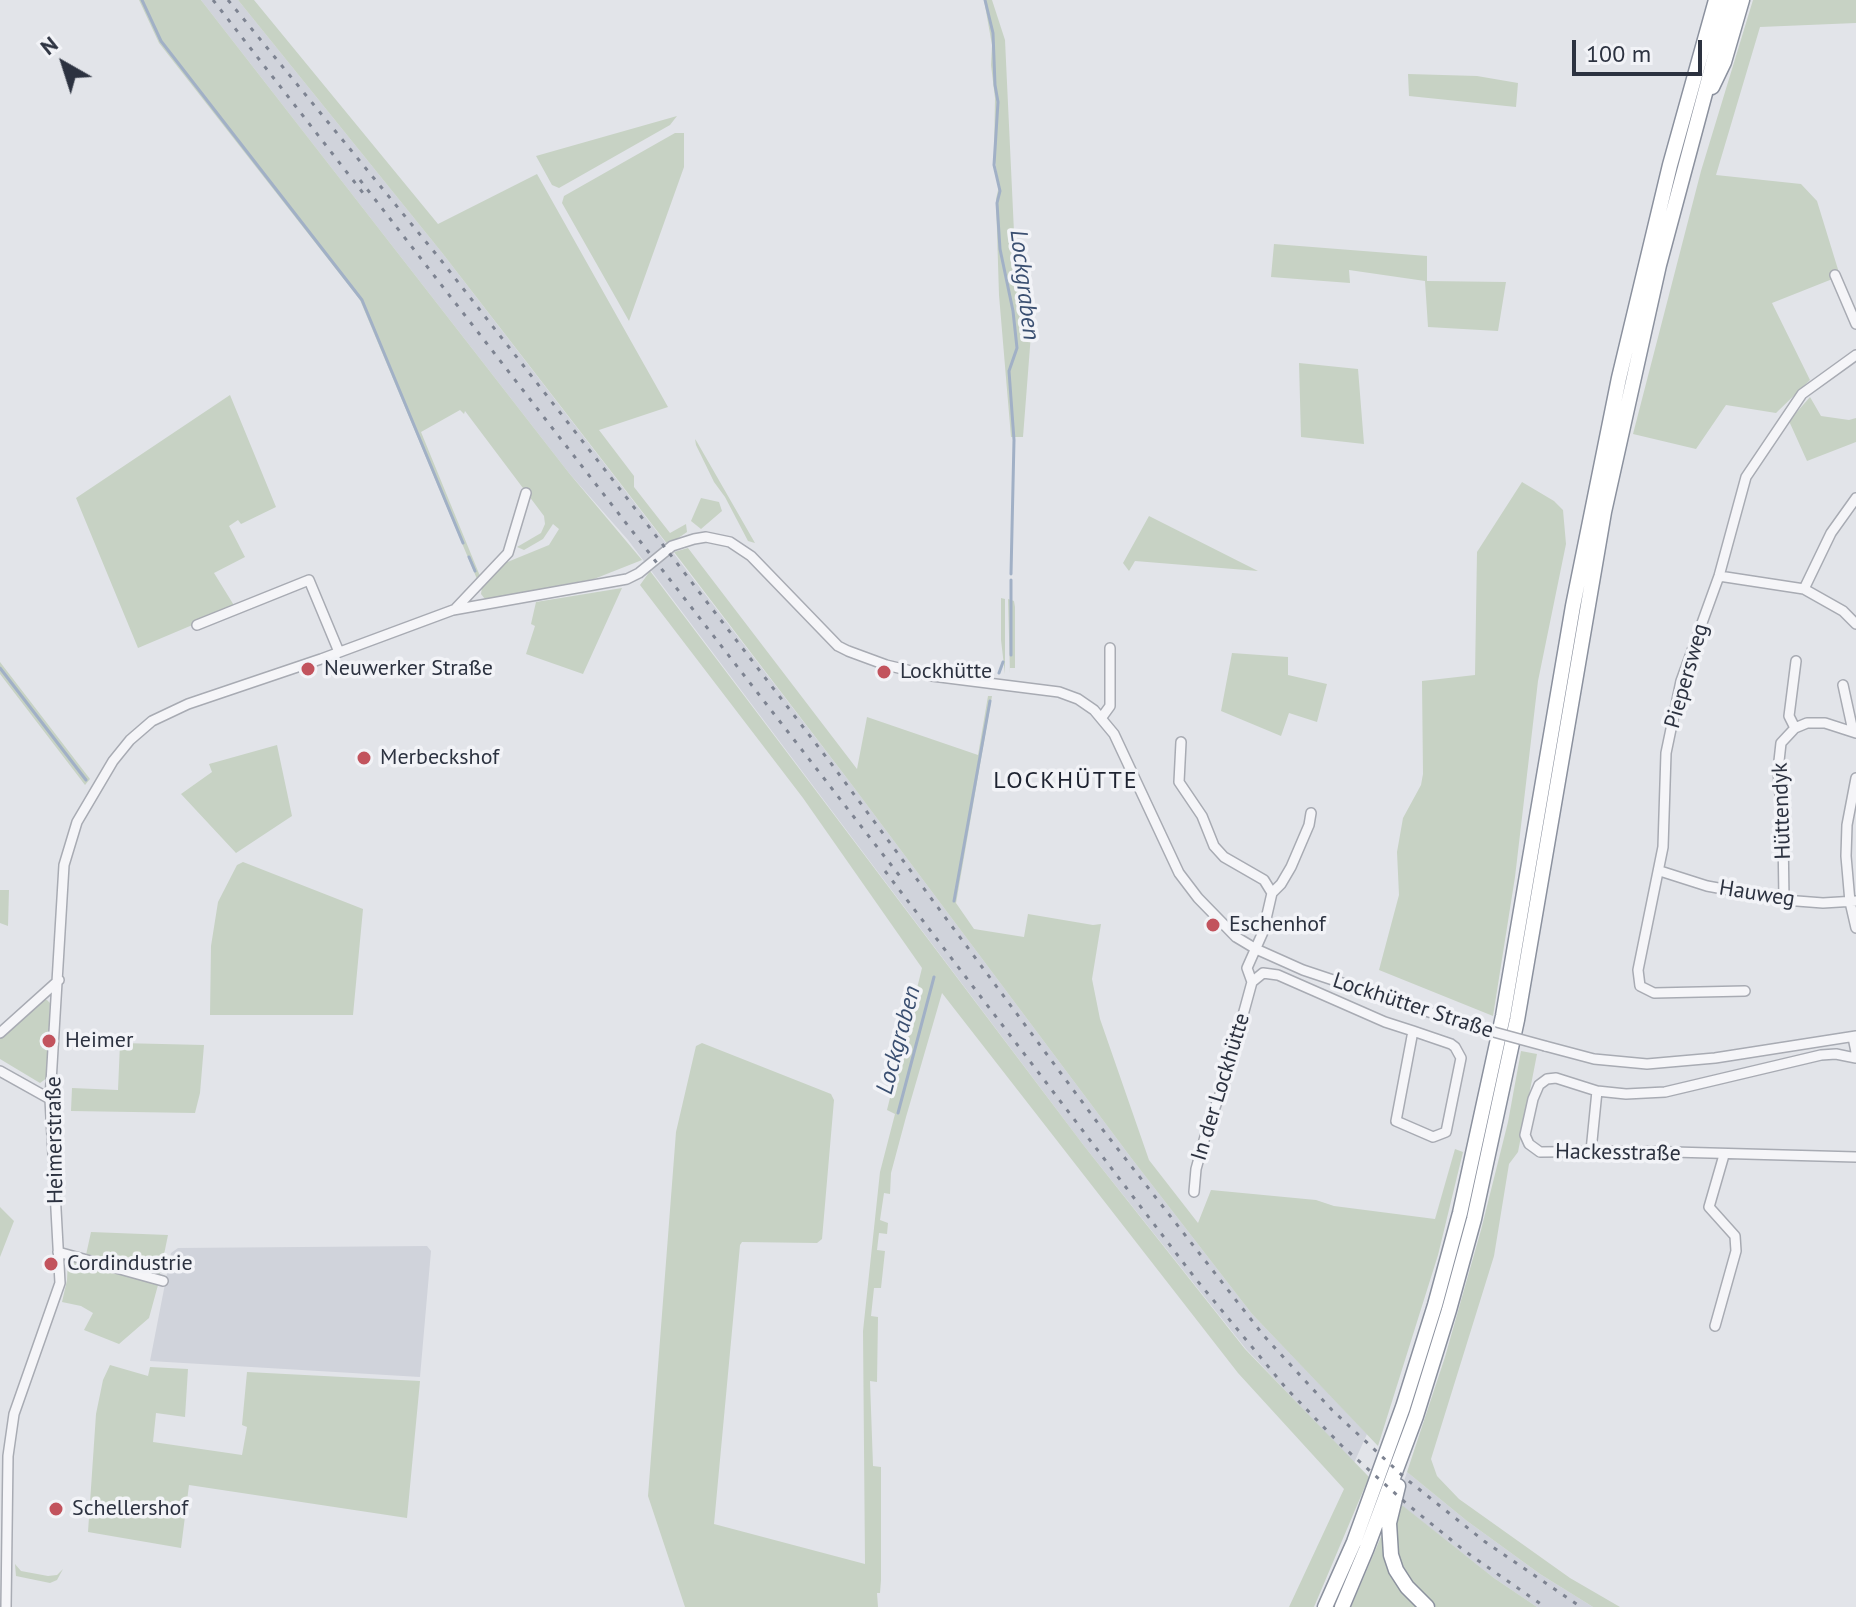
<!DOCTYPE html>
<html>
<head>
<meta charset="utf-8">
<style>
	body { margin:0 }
	#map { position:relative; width:1856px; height:1607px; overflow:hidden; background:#e2e4e9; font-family:"PT Sans",sans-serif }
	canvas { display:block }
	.north { position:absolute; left:24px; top:24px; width:80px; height:80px; -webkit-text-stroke:6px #f2f3f7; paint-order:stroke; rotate:321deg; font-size:22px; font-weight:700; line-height:32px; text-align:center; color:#2c3240 }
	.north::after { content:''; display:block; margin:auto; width:28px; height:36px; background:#2c3240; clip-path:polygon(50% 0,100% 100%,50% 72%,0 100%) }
	.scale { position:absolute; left:1572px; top:40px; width:130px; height:36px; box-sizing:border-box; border:4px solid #2c3240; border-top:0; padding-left:10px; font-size:24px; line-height:28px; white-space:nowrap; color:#2c3240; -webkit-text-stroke:6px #f2f3f7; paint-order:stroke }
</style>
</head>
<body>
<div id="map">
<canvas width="1856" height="1607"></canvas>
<div class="north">N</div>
<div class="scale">100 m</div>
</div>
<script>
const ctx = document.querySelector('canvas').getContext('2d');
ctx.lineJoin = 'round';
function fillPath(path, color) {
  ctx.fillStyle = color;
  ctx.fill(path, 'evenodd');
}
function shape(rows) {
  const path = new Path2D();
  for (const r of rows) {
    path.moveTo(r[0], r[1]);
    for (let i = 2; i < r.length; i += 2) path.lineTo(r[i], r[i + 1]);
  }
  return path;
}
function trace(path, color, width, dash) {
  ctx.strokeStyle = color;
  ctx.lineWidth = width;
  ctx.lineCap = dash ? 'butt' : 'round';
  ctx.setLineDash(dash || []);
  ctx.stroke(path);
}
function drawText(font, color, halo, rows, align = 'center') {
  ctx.font = font + ' "PT Sans",sans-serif';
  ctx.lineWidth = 7;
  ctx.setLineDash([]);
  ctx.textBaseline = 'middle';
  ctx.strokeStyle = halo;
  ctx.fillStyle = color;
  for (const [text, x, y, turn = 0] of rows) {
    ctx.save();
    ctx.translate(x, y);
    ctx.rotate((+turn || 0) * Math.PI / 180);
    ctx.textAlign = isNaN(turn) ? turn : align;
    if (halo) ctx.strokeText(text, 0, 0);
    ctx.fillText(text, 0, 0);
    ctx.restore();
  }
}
const built = shape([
	[201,0,238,0,443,254,849,781,1132,1159,1252,1314,1367,1434,1354,1463,1246,1349,1085,1147,628,540,569,473],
	[427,1246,431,1251,420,1377,150,1361,171,1253,178,1248],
	[1407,1472,1467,1521,1540,1574,1593,1607,1537,1607,1494,1578,1397,1502]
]);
const green = shape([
	[139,0,201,0,569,473,642,560,594,579,485,599,481,594,482,587,505,563,549,545,559,529,553,524,543,539,524,550,517,547,541,533,545,524,544,516,465,411,464,414,460,410,421,432,480,576,477,579,360,300,159,43],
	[238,0,254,0,438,224,537,174,668,407,599,430,634,476,634,487,670,533,686,524,687,532,668,545,443,254],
	[984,0,992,0,1005,40,1016,275,1031,334,1023,437,1011,437,999,295,996,199,999,186,994,155,995,98,991,65,992,45],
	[1753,0,1856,0,1856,23,1760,27,1716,175,1801,184,1817,201,1840,276,1772,303,1810,380,1776,413,1726,405,1696,449,1633,434,1701,171],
	[1408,74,1477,76,1518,83,1516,107,1409,96],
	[677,116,670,125,559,188,552,185,536,156],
	[675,133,684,133,684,167,629,321,562,203,564,196],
	[1274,244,1427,256,1427,281,1506,282,1498,331,1428,327,1425,281,1349,270,1350,283,1271,277],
	[1299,363,1358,369,1364,444,1301,437],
	[230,395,276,507,241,524,238,520,229,526,245,557,214,573,235,607,138,648,76,498],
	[1810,397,1821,416,1849,420,1856,418,1856,442,1807,461,1789,421],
	[695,439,697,442,755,543,748,541,725,497,714,482,696,445],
	[1522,482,1554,501,1563,510,1566,544,1538,681,1515,877,1493,1016,1379,970,1399,895,1397,852,1403,818,1421,785,1423,774,1422,681,1475,675,1477,552],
	[701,498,719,502,722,511,701,529,691,521],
	[1149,516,1258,571,1135,561,1129,571,1123,563],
	[688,548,857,769,867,717,978,755,988,696,992,696,956,903,974,929,1024,937,1028,914,1093,925,1101,924,1092,979,1100,1019,1149,1160,1198,1223,1211,1190,1316,1200,1334,1206,1435,1219,1455,1149,1463,1152,1438,1255,1378,1446,1252,1314,1132,1159,849,781,674,552],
	[650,571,1085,1147,1245,1349,1369,1477,1314,1607,1289,1607,1344,1489,1238,1373,942,993,906,1117,891,1173,890,1194,884,1193,880,1220,888,1223,887,1234,879,1233,877,1250,885,1251,881,1288,874,1288,871,1316,878,1317,877,1382,870,1381,873,1466,881,1467,881,1580,880,1593,877,1593,878,1607,685,1607,648,1496,676,1132,696,1046,702,1043,831,1094,834,1100,822,1239,817,1243,742,1242,740,1245,714,1524,865,1564,863,1331,880,1172,895,1114,887,1110,922,968,803,798,640,585],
	[622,588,583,674,526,654,535,626,531,624,536,602],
	[1001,598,1005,599,1005,674,1001,640],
	[1008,599,1014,601,1015,607,1015,668,1010,668,1010,674],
	[1232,653,1288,657,1288,675,1327,684,1317,722,1289,713,1281,736,1221,711],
	[0,662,90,779,85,785,0,674],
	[277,745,292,816,236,853,181,794,212,772,209,764],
	[243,862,363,909,353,1015,210,1015,211,946,218,902,237,865],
	[0,890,9,890,8,926,0,923],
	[41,1000,47,1000,50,1003,47,1078,40,1083,0,1059,0,1038],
	[120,1043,204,1045,200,1093,195,1113,71,1111,72,1088,118,1090],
	[1521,1051,1537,1054,1518,1152,1509,1164,1494,1256,1431,1459,1437,1476,1459,1499,1570,1578,1620,1607,1593,1607,1540,1574,1467,1521,1407,1472,1445,1357,1481,1230,1508,1122],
	[0,1207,14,1221,0,1257],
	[91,1232,168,1235,160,1274,86,1255],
	[68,1260,158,1285,149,1318,119,1344,84,1330,93,1313,81,1306,62,1302,67,1280],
	[110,1365,148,1376,150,1367,188,1369,185,1417,156,1413,153,1442,242,1455,247,1427,242,1425,247,1372,420,1381,407,1518,189,1485,181,1548,88,1532,96,1414,103,1380],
	[1398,1502,1494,1578,1537,1607,1436,1607,1414,1586,1396,1553,1393,1533],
	[1383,1532,1420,1607,1351,1607],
	[15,1564,21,1571,48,1576,57,1575,63,1569,57,1580,50,1583,16,1576]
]);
const stream = shape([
	[142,0,161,41,362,300,463,543],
	[985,0,993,33,995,85,998,102,994,165,1000,191,997,203,1000,249,1013,311,1017,348,1009,371,1014,440,1011,574],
	[469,557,475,571],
	[1011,580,1011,655],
	[0,668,86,780],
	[999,673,1003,662],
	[954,901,990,701],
	[898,1113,934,977]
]);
const minor = shape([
	[1835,275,1856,324],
	[1719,576,1804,589,1843,611,1856,624],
	[1804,589,1831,533,1856,498],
	[456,608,508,553,526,493],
	[197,625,309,580,339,652],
	[1843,685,1853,731],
	[1102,717,1110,706,1110,648],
	[1795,728,1789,716,1796,661],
	[1181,742,1179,782,1202,816,1214,846,1224,857,1264,880,1272,893,1263,932,1247,968,1252,982,1225,1081,1208,1126,1196,1169,1194,1192],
	[1856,778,1847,825,1846,856,1850,902,1856,928],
	[1660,871,1707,886,1784,900,1823,903,1856,901],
	[1272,893,1281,884,1291,867,1309,825,1311,813],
	[1784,900,1783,833,1778,770,1781,743,1795,728,1807,723,1825,723,1856,733],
	[1252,982,1263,973,1278,975,1385,1022,1413,1031,1451,1044,1455,1047,1461,1058,1446,1132,1433,1137,1396,1121,1413,1031],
	[1745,991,1654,993,1640,986,1638,970,1663,847,1666,753,1681,681,1719,576,1746,477,1802,394,1856,355],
	[0,1033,59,980],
	[1853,1037,1856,1052],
	[1545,1046,1594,1059,1647,1064,1715,1058,1856,1036],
	[1856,1058,1836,1054,1821,1055,1665,1092,1626,1094,1597,1091,1556,1078,1547,1079,1539,1085,1533,1099,1525,1135,1529,1144,1540,1152,1637,1151,1856,1157],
	[0,1071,50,1099],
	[1591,1151,1597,1091],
	[58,1252,163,1281],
	[1715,1326,1736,1251,1735,1236,1709,1207,1724,1155],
	[6,1607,8,1456,14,1414,60,1283,50,1099,64,865,77,822,113,761,130,740,152,721,188,704,321,659,453,610,627,579,639,573,672,546,694,539,706,537,730,542,751,556,838,646,848,651,886,665,932,676,1059,692,1078,699,1094,710,1114,734,1179,873,1198,898,1236,937,1256,949,1303,970,1468,1025]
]);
const highway = shape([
	[1712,87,1724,62,1742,0],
	[1398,1486,1389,1523,1391,1555,1396,1570,1407,1587,1427,1607],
	[1325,1607,1354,1542,1403,1407,1435,1305,1460,1213,1503,1016,1573,606,1619,378,1670,165,1716,0],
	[1342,1607,1366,1550,1416,1416,1449,1310,1474,1219,1517,1020,1604,512,1659,265,1730,0]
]);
const rail = shape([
	[213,0,363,193],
	[228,0,440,259,623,493,830,762,1103,1130,1264,1336,1332,1410,1405,1478,1484,1541,1581,1607],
	[360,180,902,879],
	[885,871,1195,1278,1286,1388,1341,1445,1407,1504,1466,1552,1545,1607]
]);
const minorBridge = shape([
	[1468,1025,1545,1046]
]);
const markers = [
	[308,669,8,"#c2535d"],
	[884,672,8,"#c2535d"],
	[364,758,8,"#c2535d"],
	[1213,925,8,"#c2535d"],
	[49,1041,8,"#c2535d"],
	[51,1264,8,"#c2535d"],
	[56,1509,8,"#c2535d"]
];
const poiNames = [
	["Neuwerker Straße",324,669],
	["Lockhütte",900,672],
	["Merbeckshof",380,758],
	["Eschenhof",1229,925],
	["Heimer",65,1041],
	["Cordindustrie",67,1264],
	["Schellershof",72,1509]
];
const streetNames = [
	["Piepersweg",1687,676,-74],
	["Hüttendyk",1782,811,-92],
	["Hauweg",1757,894,9],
	["Lockhütter Straße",1413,1006,18],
	["In der Lockhütte",1221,1087,-73],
	["Heimerstraße",55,1140,-91],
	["Hackesstraße",1618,1153,1]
];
const waterNames = [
	["Lockgraben",1024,285,83],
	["Lockgraben",899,1040,-75]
];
const neighbourhoodNames = [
	["LOCKHÜTTE",1066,781]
];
fillPath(built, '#d0d3db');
fillPath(green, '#c7d2c4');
trace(stream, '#a1b0c6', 3);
trace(minor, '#a8abb3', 12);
trace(highway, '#8b919e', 17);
trace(minor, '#f5f5f8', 9);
trace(highway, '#fff', 14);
trace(rail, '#7d8391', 3, [4, 8]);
trace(minorBridge, '#a8abb3', 12, []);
trace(minorBridge, '#f5f5f8', 9);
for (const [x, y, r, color] of markers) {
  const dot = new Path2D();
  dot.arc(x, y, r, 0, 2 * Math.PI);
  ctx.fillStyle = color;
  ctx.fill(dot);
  trace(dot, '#f2f3f7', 3);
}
drawText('22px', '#2c3240', '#f2f3f7', poiNames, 'left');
drawText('22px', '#2c3240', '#f2f3f7', streetNames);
drawText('italic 24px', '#394e70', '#f2f3f7', waterNames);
ctx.letterSpacing = '2px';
drawText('24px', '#1e2331', '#f2f3f7', neighbourhoodNames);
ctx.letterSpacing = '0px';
</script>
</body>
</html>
